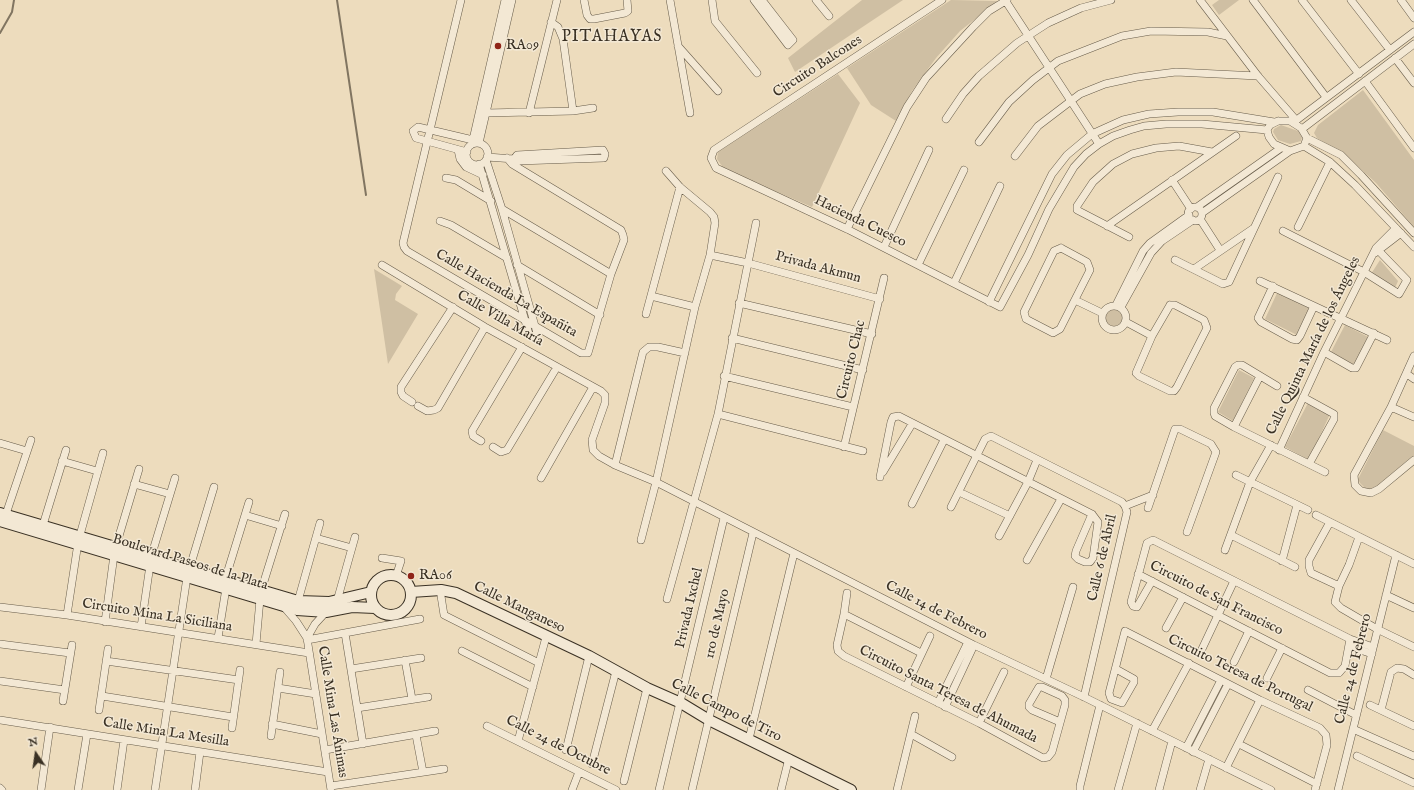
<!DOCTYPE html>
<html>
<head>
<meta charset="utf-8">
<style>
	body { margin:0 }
	#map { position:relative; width:1414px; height:790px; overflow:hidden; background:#eddcbd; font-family:"IM FELL English",serif }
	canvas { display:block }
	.north { position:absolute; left:16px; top:734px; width:40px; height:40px; -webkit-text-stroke:3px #f3e8d4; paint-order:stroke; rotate:347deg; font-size:11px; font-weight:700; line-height:16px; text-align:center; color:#3a3124 }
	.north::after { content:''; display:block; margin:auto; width:14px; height:18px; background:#3a3124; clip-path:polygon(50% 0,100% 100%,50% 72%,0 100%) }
</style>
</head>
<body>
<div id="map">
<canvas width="1414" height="790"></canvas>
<div class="north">N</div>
</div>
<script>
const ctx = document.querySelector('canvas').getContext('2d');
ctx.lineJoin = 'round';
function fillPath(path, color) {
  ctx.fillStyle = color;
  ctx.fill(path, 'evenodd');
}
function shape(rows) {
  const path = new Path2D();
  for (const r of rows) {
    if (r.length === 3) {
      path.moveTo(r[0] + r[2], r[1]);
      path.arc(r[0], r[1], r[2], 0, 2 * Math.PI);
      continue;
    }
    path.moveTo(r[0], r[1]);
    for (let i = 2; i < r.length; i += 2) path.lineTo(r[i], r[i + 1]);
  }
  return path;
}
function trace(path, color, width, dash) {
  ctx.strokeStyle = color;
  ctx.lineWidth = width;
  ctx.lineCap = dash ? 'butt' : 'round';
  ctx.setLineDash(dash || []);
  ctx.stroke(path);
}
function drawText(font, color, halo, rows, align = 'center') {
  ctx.font = font + ' "IM FELL English",serif';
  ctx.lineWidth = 3;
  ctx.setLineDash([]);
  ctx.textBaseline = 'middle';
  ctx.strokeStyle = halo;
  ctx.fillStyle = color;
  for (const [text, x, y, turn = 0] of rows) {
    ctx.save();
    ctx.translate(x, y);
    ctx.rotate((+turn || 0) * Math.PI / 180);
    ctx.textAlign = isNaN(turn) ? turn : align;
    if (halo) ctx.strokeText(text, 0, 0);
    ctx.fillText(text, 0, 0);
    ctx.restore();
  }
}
const green = shape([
	[862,0,903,0,795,72,788,58],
	[951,0,998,1,960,31,936,58,912,91,896,121,871,105,847,68],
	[1219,0,1239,0,1219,15,1212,5],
	[838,74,860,103,812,207,724,169,717,159,718,152],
	[1363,90,1414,160,1414,227,1376,183,1348,157,1317,138,1314,133,1318,125],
	[1281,125,1298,131,1302,137,1301,141,1290,144,1278,140,1273,132,1274,129],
	[1380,260,1398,281,1395,288,1371,274],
	[374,269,402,286,396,294,395,300,418,314,388,364],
	[1278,291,1310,307,1297,335,1265,319],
	[1114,319,9],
	[1345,325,1368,337,1354,365,1331,352],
	[1239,370,1254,378,1233,421,1218,412],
	[1308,403,1330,414,1309,460,1285,447],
	[1383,430,1414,446,1414,455,1376,487,1371,490,1366,489,1360,483,1358,479]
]);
const stream = shape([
	[337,0,366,195],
	[0,33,12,12,14,0]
]);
const street = shape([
	[461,0,403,243,404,247,407,251,581,353,588,353,611,274,624,240,623,235,621,230,512,164,507,158],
	[584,0,587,15,590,19,594,19,625,13,628,11,627,0],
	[670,0,690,113],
	[712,0,715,21,757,73],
	[754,0,788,45,793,40,762,0],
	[816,0,829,16],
	[942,0,714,150,711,158,716,168,847,229,1000,307,1028,255,1049,209,1074,167,1086,154,1099,144,1113,136,1130,130,1144,126,1166,124,1202,124,1267,130],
	[1005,0,1099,144],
	[1200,0,1258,76,1296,120],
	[1253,0,1326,97],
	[1302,0,1359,74],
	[1351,0,1390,50],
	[1401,0,1414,18],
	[551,22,558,27,563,39,573,111],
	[678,46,718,91],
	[1395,58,1414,83],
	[1365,81,1414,148],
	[486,113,573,111,593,108],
	[529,113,557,0],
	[946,119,963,94,979,76,1017,43,1048,23,1081,8,1111,0],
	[1278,121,1290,121,1301,128,1307,138,1304,146,1290,151,1274,144,1269,137,1267,130,1270,125,1278,121],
	[1294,122,1414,32],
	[1302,129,1414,44],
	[1307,138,1341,155,1361,175,1414,233],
	[979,142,1009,102,1033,80,1058,61,1122,36,1151,31,1208,32,1227,36],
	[479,143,512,0],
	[477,154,11],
	[472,144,505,0],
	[1304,146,1330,162,1355,185,1414,247],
	[458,150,460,159,466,167,483,175],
	[467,152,416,138,413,131,418,127,473,140],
	[1015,156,1038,126,1080,94,1105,84,1137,77,1176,72,1258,76],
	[487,157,514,159,518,161,604,158,605,154,603,150,517,155,514,159],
	[479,164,529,334,533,337,537,333,535,326,502,209,486,160],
	[446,178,456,180,491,201],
	[1172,180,1191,209],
	[1197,207,1281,148],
	[1195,214,7],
	[502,209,611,274],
	[1202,213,1290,151],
	[1200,219,1220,250],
	[440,221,451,225,507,258],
	[1107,226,1236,136],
	[1298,227,1330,162],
	[847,229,907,107,926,78,973,27,989,11,1007,0],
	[1283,231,1364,272,1399,294,1407,280,1376,248],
	[1129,237,1077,210,1077,206,1093,182,1113,164,1132,154,1156,148,1179,146,1212,152],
	[884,247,929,150],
	[1061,248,1087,262,1090,270,1060,329,1053,333,1026,319,1024,312,1054,251,1061,248],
	[1375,253,1401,233],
	[710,255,748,263,880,299],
	[1175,260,1223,284,1229,282,1278,177],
	[382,265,485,327,601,391,605,395,605,403,592,440,593,450,599,456,615,465,656,482,974,645,1084,697,1271,790],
	[517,265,600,315],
	[918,265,964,170],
	[1194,269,1254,228],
	[1260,281,1387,340],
	[954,283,1000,186],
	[1273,286,1258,318,1261,322,1292,339,1297,340,1300,336,1314,306],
	[651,296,695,307],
	[1075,300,1102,313],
	[989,302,1052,174,1067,155,1092,134,1123,120,1149,114,1178,112,1213,112,1274,122],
	[739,303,872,334],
	[1116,305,1143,251,1150,243,1189,215],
	[1170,305,1175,305,1204,320,1207,328,1177,387,1174,391,1170,391,1139,376,1136,373,1152,336,1170,305],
	[1114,318,12],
	[1121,307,1151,253,1162,241,1193,220],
	[646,314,680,187],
	[1126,322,1152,336],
	[732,338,863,370],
	[1324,352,1352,368,1356,368,1374,333],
	[1414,356,1391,407,1354,475,1355,485,1361,491,1371,493,1379,489,1414,460],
	[1407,374,1414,379],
	[724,376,853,407],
	[1277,386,1242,365,1238,365,1235,367,1214,408,1214,413,1215,416,1234,427,1325,472],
	[1303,397,1334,414,1334,419,1309,464],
	[412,402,403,396,401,392,401,387,453,307],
	[418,406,427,411,434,410,438,408,485,327],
	[1391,407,1414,417],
	[718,414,863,451],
	[1234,427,1260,376],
	[481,441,473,436,472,431,522,347],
	[0,443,27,451],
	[493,447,501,452,507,450,557,367],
	[844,447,884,278],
	[1279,450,1324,352,1376,248,1396,228],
	[62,461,97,471],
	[615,465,643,352,649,347,658,347,685,353],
	[883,472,912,424],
	[1236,475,1308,510],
	[880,477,891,422,893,417,899,416,1092,514,1098,522,1093,558,1090,562,1085,562,1078,559,1075,556,1076,551,1092,514],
	[541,478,593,387],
	[134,484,170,494],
	[959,492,1010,516],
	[912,504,944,440],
	[1125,506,1153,495],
	[951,507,985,439,991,436,1122,502,1125,506,1127,512,1084,697],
	[1148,508,1175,429,1180,429,1211,444,1216,452,1187,532],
	[6,514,31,440],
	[245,515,282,526],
	[1316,515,1414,564],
	[1330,522,1309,560,1309,566,1311,573,1339,586],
	[43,525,66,450],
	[80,535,103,453],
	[1231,535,1295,567],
	[999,536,1028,482,1037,460],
	[1359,537,1349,565,1339,586,1335,602,1341,608,1377,629,1414,647],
	[316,538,352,548],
	[641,540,656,482,695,307,710,255,715,223,714,217,710,212,680,187,666,171],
	[116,546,139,469],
	[1225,550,1250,482,1271,445],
	[151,557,175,478],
	[382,558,401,561,396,576],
	[1027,560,1061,499],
	[1282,561,1297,505],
	[1138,574,1330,673,1339,673,1345,666,1350,639],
	[225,580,249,502],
	[1152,581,1137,607,1133,606,1131,602,1147,543,1153,540,1350,639,1373,647],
	[261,591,285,514],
	[847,593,844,614,837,645,838,651,844,656,979,723,1043,758,1048,757,1052,752,1065,705,1065,700,1062,696,1042,687,1039,687,1029,704,1029,707,1032,710,1060,722],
	[1386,595,1414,608],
	[441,596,444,615,539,663],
	[667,599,718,414,756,223],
	[298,601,320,523],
	[337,601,355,537],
	[283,606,296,621,307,638,331,790],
	[0,607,67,615,309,653],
	[844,614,921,653],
	[67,615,78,543],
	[105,622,114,555],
	[141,627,150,565],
	[1166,628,1183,597],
	[345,633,363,744],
	[218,638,226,588],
	[307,638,315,624,326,612],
	[307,640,420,619],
	[0,644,70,653],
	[256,644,260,599],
	[1349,646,1372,654],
	[1202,649,1234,581],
	[462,651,533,687],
	[405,660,412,699],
	[106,661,239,680],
	[1234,662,1249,631],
	[351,669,421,658],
	[1116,669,1134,679,1134,682,1122,703,1111,699,1109,693,1125,631,1260,700,1320,728,1326,735,1327,745,1315,790],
	[1267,678,1282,648],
	[1046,679,1073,587],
	[0,681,65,690],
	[906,687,930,636],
	[278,688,316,694],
	[1308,690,1356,715],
	[102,696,233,717],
	[63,701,72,645],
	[938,703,968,642],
	[1370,705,1414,726],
	[945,707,974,645],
	[357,708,428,697],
	[99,710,108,649],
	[1381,710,1391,672,1397,668,1404,669,1414,675],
	[0,720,328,772],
	[979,723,1004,672],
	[272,724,322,734],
	[487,726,616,790],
	[232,728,240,670],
	[1353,729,1414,756],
	[1152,731,1189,663],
	[911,734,952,757],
	[416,735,423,772],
	[271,736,280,672],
	[749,739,794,553],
	[518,741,546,637],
	[1239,744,1317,784],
	[1186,748,1221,680],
	[325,750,435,731],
	[566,750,589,656],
	[1193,752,1228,684],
	[1357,756,1414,783],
	[592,764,616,671],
	[1226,768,1260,700],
	[624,781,647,688],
	[331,786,444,769],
	[0,788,2,790],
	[41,790,50,727],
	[78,790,87,734],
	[117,790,124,740],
	[155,790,187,577,214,487],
	[195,790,200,752],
	[572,790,579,772],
	[659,790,724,518],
	[692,790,753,533],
	[781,790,789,758],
	[897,790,915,716],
	[1080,790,1080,786,1100,705],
	[1118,790,1137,723],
	[1159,790,1172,741],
	[1200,790,1209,759],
	[1338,790,1396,555]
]);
const secondary = shape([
	[0,513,298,601,329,602,371,592],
	[0,521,297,610,326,612,352,607,375,608],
	[391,595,20],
	[411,592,441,590,456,593,589,656,647,688,681,703,709,720,851,790]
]);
const markers = [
	[498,46,4,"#8f2418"],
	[411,576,4,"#8f2418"]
];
const poiNames = [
	["RA09",506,46],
	["RA06",419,576]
];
const streetNames = [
	["Circuito Balcones",818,67,-33],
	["Hacienda Cuesco",860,222,26],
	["Privada Akmun",818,268,15],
	["Calle Hacienda La Españita",506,294,30],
	["Calle Villa María",500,319,30],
	["Calle Quinta María de los Ángeles",1314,346,-64],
	["Circuito Chac",852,360,-76],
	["Calle 6 de Abril",1103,558,-77],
	["Boulevard Paseos de la Plata",190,563,17],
	["Circuito de San Francisco",1216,599,27],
	["Calle Manganeso",519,608,26],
	["Privada Ixchel",690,608,-77],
	["Calle 14 de Febrero",936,611,27],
	["Circuito Mina La Siciliana",157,616,9],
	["1ro de Mayo",718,624,-77],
	["Calle 24 de Febrero",1354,669,-76],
	["Circuito Teresa de Portugal",1240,674,26],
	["Circuito Santa Teresa de Ahumada",948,695,27],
	["Calle Campo de Tiro",726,711,27],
	["Calle Mina Las Ánimas",332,712,81],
	["Calle Mina La Mesilla",166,733,9],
	["Calle 24 de Octubre",558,746,27]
];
const quarterNames = [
	["PITAHAYAS",612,38]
];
fillPath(green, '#cfbfa3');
trace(stream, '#817561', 2);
trace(street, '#675c4a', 8);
trace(secondary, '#3a3124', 12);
trace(street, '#f3e8d4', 7);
trace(secondary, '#f3e8d4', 10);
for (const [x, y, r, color] of markers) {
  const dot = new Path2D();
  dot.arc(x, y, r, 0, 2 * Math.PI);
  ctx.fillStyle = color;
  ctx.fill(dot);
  trace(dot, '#f3e8d4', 1.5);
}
drawText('14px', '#3a3124', '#f3e8d4', poiNames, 'left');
drawText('14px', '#3a3124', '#f3e8d4', streetNames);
ctx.letterSpacing = '1px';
drawText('16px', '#3a3124', '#f3e8d4', quarterNames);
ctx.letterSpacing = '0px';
</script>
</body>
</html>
